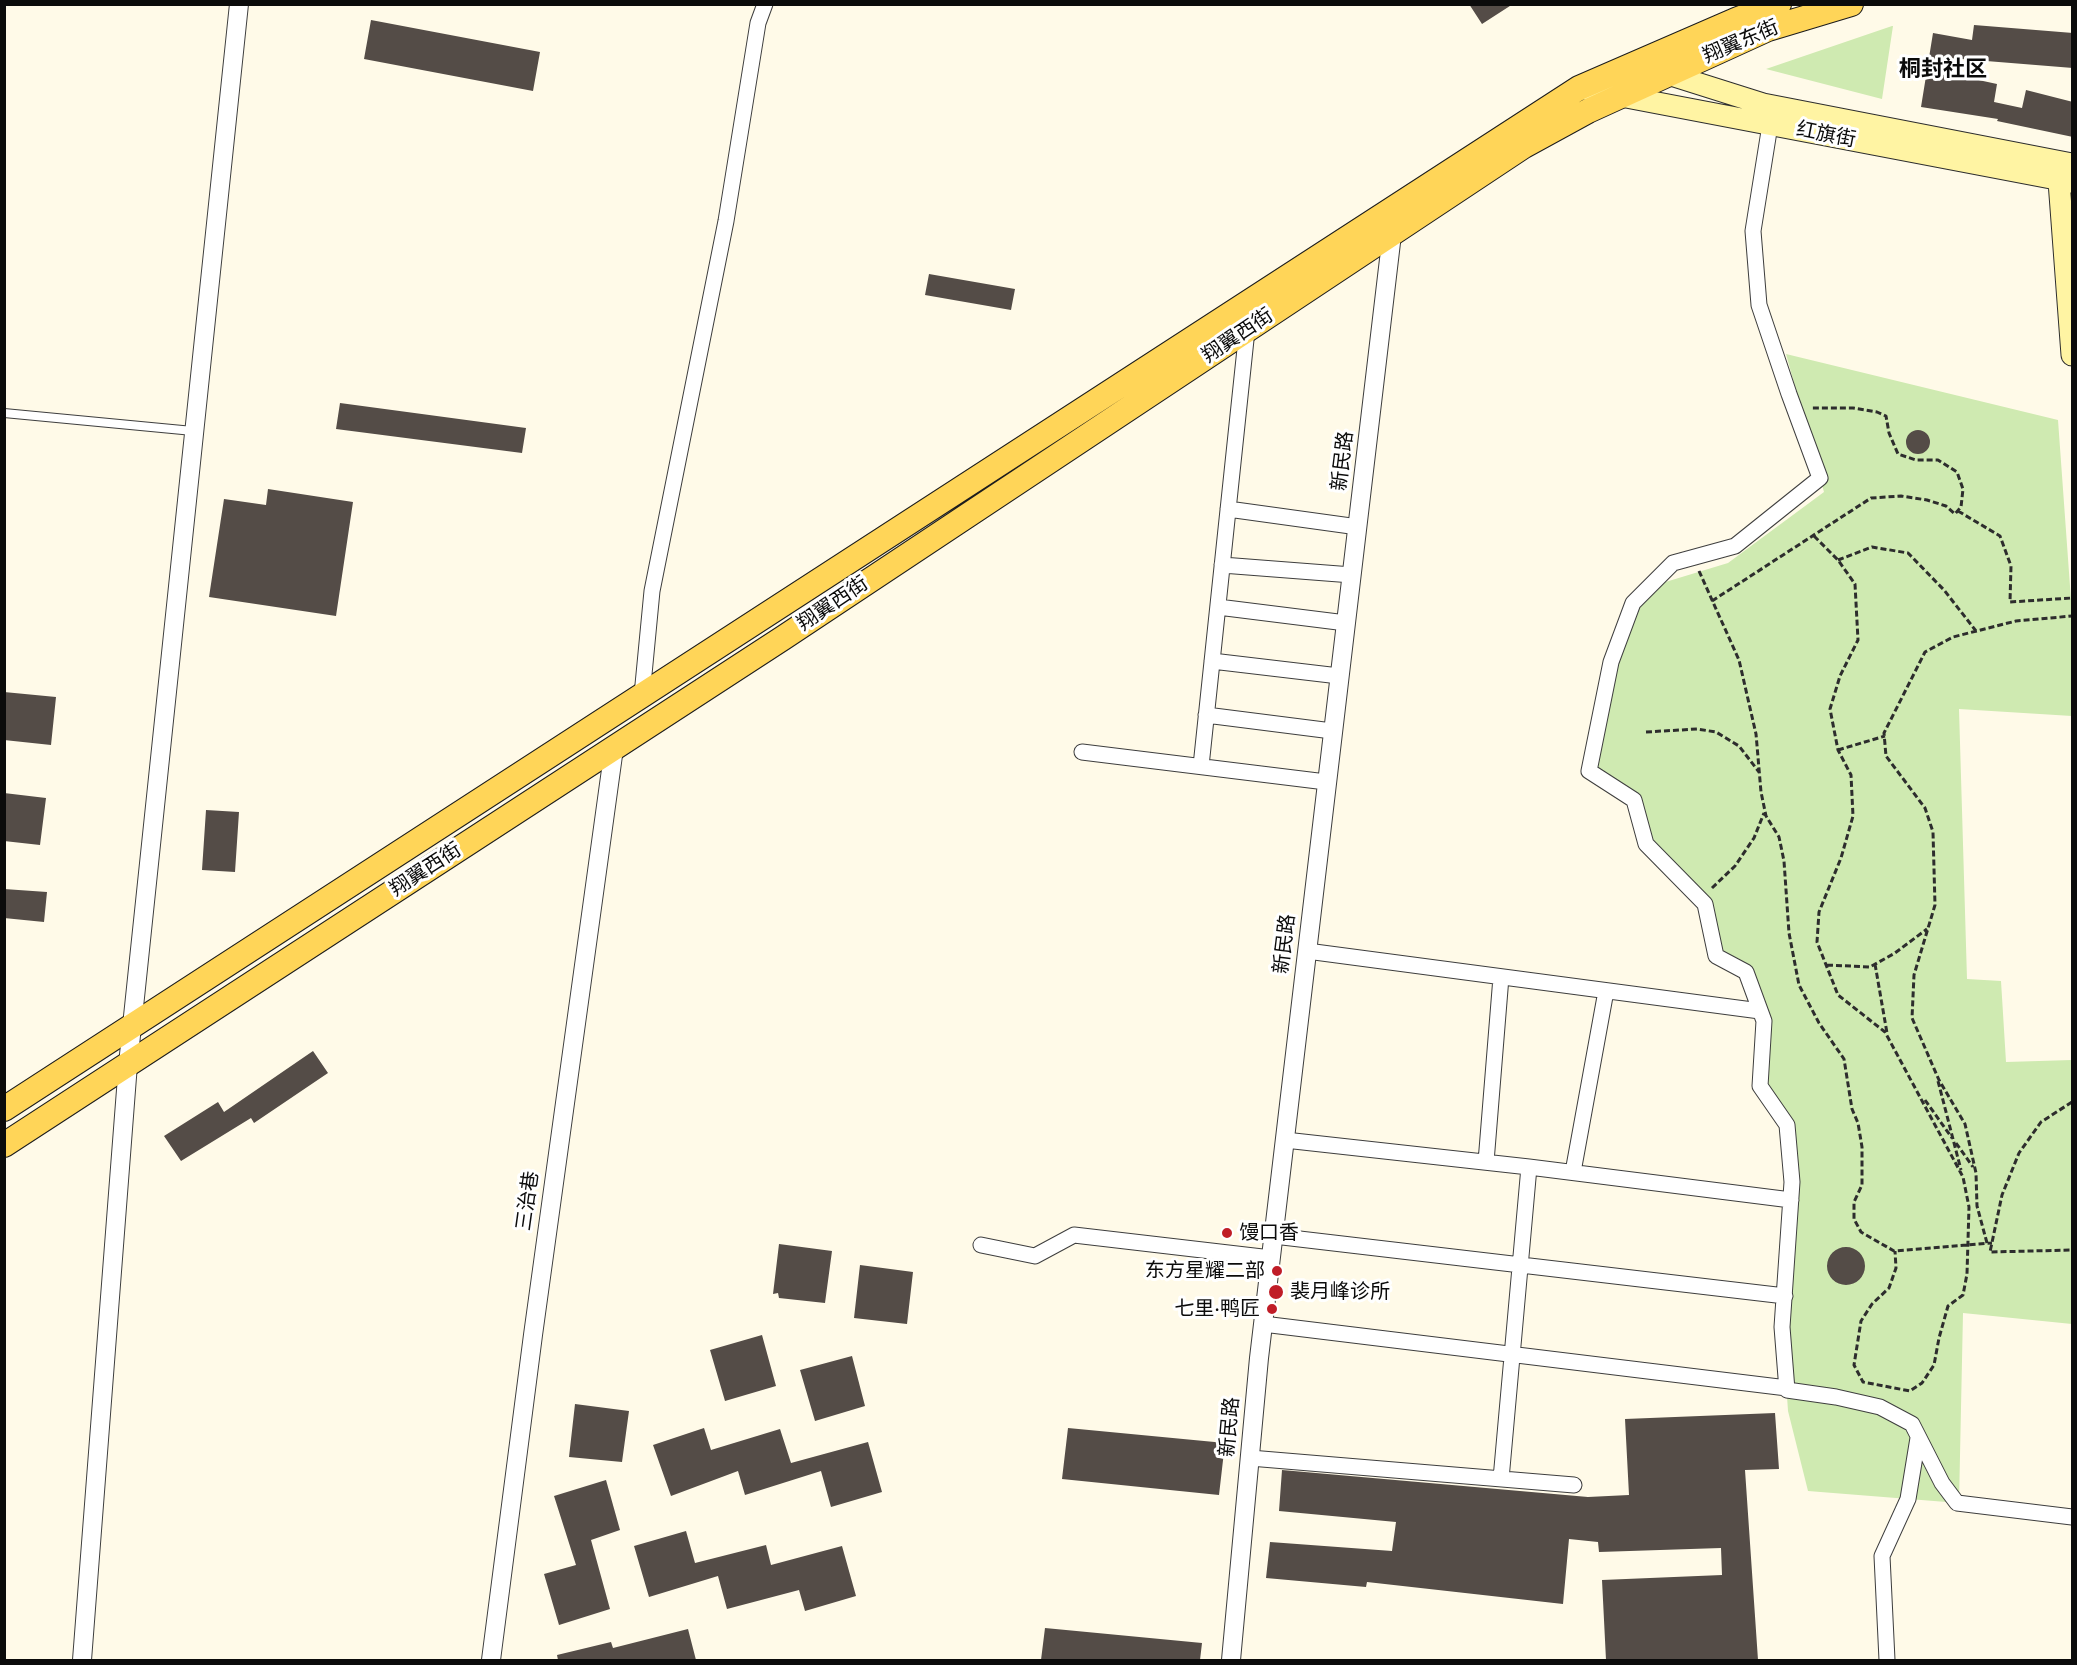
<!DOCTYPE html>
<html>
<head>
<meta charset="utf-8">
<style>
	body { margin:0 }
	#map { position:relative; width:2077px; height:1665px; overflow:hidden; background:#fffae8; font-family:"Libre Baskerville",serif }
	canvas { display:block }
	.frame { position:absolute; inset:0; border:6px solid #0b0b0b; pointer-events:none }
</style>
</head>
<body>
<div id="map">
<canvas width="2077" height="1665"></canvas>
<div class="frame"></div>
</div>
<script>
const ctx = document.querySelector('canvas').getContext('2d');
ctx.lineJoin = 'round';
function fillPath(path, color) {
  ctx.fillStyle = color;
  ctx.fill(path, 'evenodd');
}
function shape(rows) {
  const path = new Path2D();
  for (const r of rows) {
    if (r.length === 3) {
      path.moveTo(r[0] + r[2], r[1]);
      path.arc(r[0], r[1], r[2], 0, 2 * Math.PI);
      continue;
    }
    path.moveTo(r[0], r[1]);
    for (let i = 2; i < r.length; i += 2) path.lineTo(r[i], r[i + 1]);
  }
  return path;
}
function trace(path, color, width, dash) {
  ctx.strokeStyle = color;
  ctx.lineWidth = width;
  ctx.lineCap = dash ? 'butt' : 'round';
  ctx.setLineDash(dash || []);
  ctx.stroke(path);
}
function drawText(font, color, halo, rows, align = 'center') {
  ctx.font = font + ' "Libre Baskerville","Noto Sans SC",serif';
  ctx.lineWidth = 6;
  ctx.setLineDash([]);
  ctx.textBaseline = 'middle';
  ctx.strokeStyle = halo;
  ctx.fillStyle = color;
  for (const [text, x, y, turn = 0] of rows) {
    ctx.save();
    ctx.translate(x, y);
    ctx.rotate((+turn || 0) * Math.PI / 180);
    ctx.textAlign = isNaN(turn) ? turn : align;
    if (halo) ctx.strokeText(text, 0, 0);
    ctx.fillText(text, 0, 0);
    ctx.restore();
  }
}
const green = shape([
	[1893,26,1882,99,1766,69,1892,26],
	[1786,354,2058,420,2072,614,2072,716,1959,709,1967,979,2001,981,2006,1062,2072,1060,2072,1324,1963,1313,1959,1503,1808,1491,1788,1411,1782,1322,1786,1118,1760,1086,1764,1022,1746,972,1716,956,1705,905,1641,839,1633,791,1589,771,1611,662,1649,587,1728,563,1824,492]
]);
const building = shape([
	[1469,4,1513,4,1482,24],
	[371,20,540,52,533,91,364,59],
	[1974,25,2073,33,2073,68,1949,58,1946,73,1997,84,1994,102,2022,108,2026,90,2073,102,2073,137,1997,121,1998,119,1921,107,1933,33,1972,40],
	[929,274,1015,289,1011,310,925,295],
	[340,403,526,428,522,453,336,429],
	[1918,442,12],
	[268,489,353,502,336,616,209,597,224,499,266,505],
	[4,692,56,697,51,745,4,740],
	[4,793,46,798,40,845,4,841],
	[206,810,239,812,235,872,202,870],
	[4,889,47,892,44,922,4,918],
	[313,1051,328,1073,254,1123,251,1118,181,1161,164,1136,218,1102,224,1112],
	[779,1244,832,1251,825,1303,779,1298,778,1293,773,1294],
	[1846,1266,19],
	[860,1265,913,1272,907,1324,854,1318],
	[762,1335,776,1386,725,1401,710,1350],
	[852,1356,865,1406,815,1421,800,1370],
	[575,1404,629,1411,622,1462,569,1457],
	[1775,1413,1779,1469,1745,1470,1758,1660,1606,1660,1602,1580,1722,1575,1721,1548,1599,1552,1598,1542,1569,1539,1563,1604,1367,1582,1366,1587,1266,1578,1270,1542,1392,1551,1396,1522,1279,1511,1282,1470,1588,1497,1629,1495,1625,1419],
	[704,1428,711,1450,780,1429,791,1463,868,1442,882,1492,831,1507,821,1471,745,1495,738,1471,671,1496,653,1445],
	[1068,1428,1225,1443,1219,1495,1062,1479],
	[606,1480,620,1530,591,1540,610,1609,559,1625,544,1574,576,1565,554,1496],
	[686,1531,695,1563,766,1545,771,1565,842,1546,856,1596,805,1611,799,1590,727,1609,718,1576,649,1597,634,1546],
	[1045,1628,1202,1643,1200,1660,1041,1660],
	[688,1629,696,1660,558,1660,557,1655,611,1642,613,1648]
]);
const path = shape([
	[1958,511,2000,536,2011,566,2010,602,2072,598],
	[1814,536,1838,560,1855,584,1858,640,1840,676,1830,709,1838,750,1851,775,1853,816,1841,858,1819,912,1817,942,1838,995,1885,1032,1963,1177,1969,1207,1967,1274,1963,1295,1948,1306,1939,1338,1934,1365,1922,1383,1910,1391,1863,1382,1854,1365,1861,1321,1872,1304,1889,1288,1896,1268,1895,1251],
	[1838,560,1872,547,1908,553,1944,590,1976,631],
	[1699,571,1739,660,1756,734,1761,792,1766,816,1779,837,1784,861,1789,933,1799,985,1819,1023,1844,1059,1852,1109,1858,1123,1862,1147,1862,1185,1854,1202,1854,1219,1861,1232,1894,1251,1992,1243],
	[1712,601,1871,498,1901,496,1927,500,1946,506,1955,514,1961,507,1963,489,1957,472,1938,460,1916,460,1898,454,1889,433,1886,416,1877,412,1853,408,1811,408],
	[1646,732,1697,729,1716,732,1739,746,1759,772],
	[1838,750,1885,736],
	[1712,888,1735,866,1754,838,1764,813],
	[1875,964,1887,1033],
	[1827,965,1870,967,1895,953,1927,929],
	[1938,1081,1961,1170],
	[1925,1100,1952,1138],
	[2072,1102,2041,1122,2019,1153,2002,1195,1990,1252,2072,1250],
	[1956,1143,1973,1167],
	[1987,1243,1977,1206,1976,1173,1965,1124,1939,1080,1912,1018,1914,975,1935,905,1933,832,1925,808,1886,756,1884,733,1925,652,1953,637,2016,621,2072,616]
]);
const service = shape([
	[4,413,193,431]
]);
const minor = shape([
	[1770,125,1753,231,1759,305,1789,394,1820,478,1735,546,1673,563,1633,603,1611,662,1589,771,1634,800,1646,844,1705,904,1716,956,1746,972,1764,1021,1760,1086,1787,1125,1792,1182,1782,1327,1787,1390,1836,1397,1880,1407,1912,1424,1942,1483,1957,1503,2072,1517],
	[1228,509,1358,527],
	[1222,565,1352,575],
	[1218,607,1346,623],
	[1212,661,1339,676],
	[642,695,652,591,726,221,758,23,765,4],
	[1206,715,1332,731],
	[1082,752,1326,782],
	[1201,766,1247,330],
	[1307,951,1760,1011],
	[1285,1140,1529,1167,1791,1200],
	[1486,1162,1501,977],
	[1573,1172,1606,991],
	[1274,1236,1785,1296],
	[981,1245,1035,1256,1074,1235,1271,1258],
	[1263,1324,1787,1388],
	[1250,1458,1574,1485],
	[1501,1479,1529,1167],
	[1887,1660,1882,1556,1908,1499,1918,1438]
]);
const tertiary = shape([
	[82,1660,128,1064,239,4],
	[491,1660,533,1335,614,748],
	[1231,1660,1259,1358,1392,234]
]);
const secondary = shape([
	[1661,67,1668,74,1763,104,2072,164],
	[1579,88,2072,182],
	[2058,168,2072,355]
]);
const primary = shape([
	[4,1109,1579,88,1738,19,1779,4],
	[4,1145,783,638,1524,146,1588,111,1768,29,1851,4]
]);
const markers = [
	[1227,1233,6,"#c01d27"],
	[1277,1271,6,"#c01d27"],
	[1276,1292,8,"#c01d27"],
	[1272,1309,6,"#c01d27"]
];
const streetNames = [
	["翔翼东街",1741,42,-23],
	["红旗街",1826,135,11],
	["翔翼西街",1238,336,-34],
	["新民路",1343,461,-83],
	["翔翼西街",833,604,-34],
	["翔翼西街",426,870,-33],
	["新民路",1285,944,-83],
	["三治巷",528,1201,-82],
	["新民路",1230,1427,-85]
];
const poiNames = [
	["馒口香",1239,1233],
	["东方星耀二部",1265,1271,"right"],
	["裴月峰诊所",1290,1292],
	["七里·鸭匠",1260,1309,"right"]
];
const quarterNames = [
	["桐封社区",1943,70]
];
fillPath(green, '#cfeab1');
fillPath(building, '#544c47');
trace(service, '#3e3e3e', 10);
trace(minor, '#3e3e3e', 17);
trace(tertiary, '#3e3e3e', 20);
trace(secondary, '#2d2d2d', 23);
trace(primary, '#1c1c1c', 26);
trace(path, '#2d2d2d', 3, [6, 3]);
trace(service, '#fff', 8);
trace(minor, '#fff', 15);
trace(tertiary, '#fff', 18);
trace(secondary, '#fff4a3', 21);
trace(primary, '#ffd558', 24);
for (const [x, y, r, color] of markers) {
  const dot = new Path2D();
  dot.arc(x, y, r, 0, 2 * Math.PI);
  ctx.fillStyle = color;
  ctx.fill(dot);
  trace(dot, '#fff', 2);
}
drawText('20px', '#0b0b0b', '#fff', streetNames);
drawText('20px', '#0b0b0b', '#fff', poiNames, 'left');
drawText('bold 22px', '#0b0b0b', '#fff', quarterNames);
</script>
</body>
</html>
